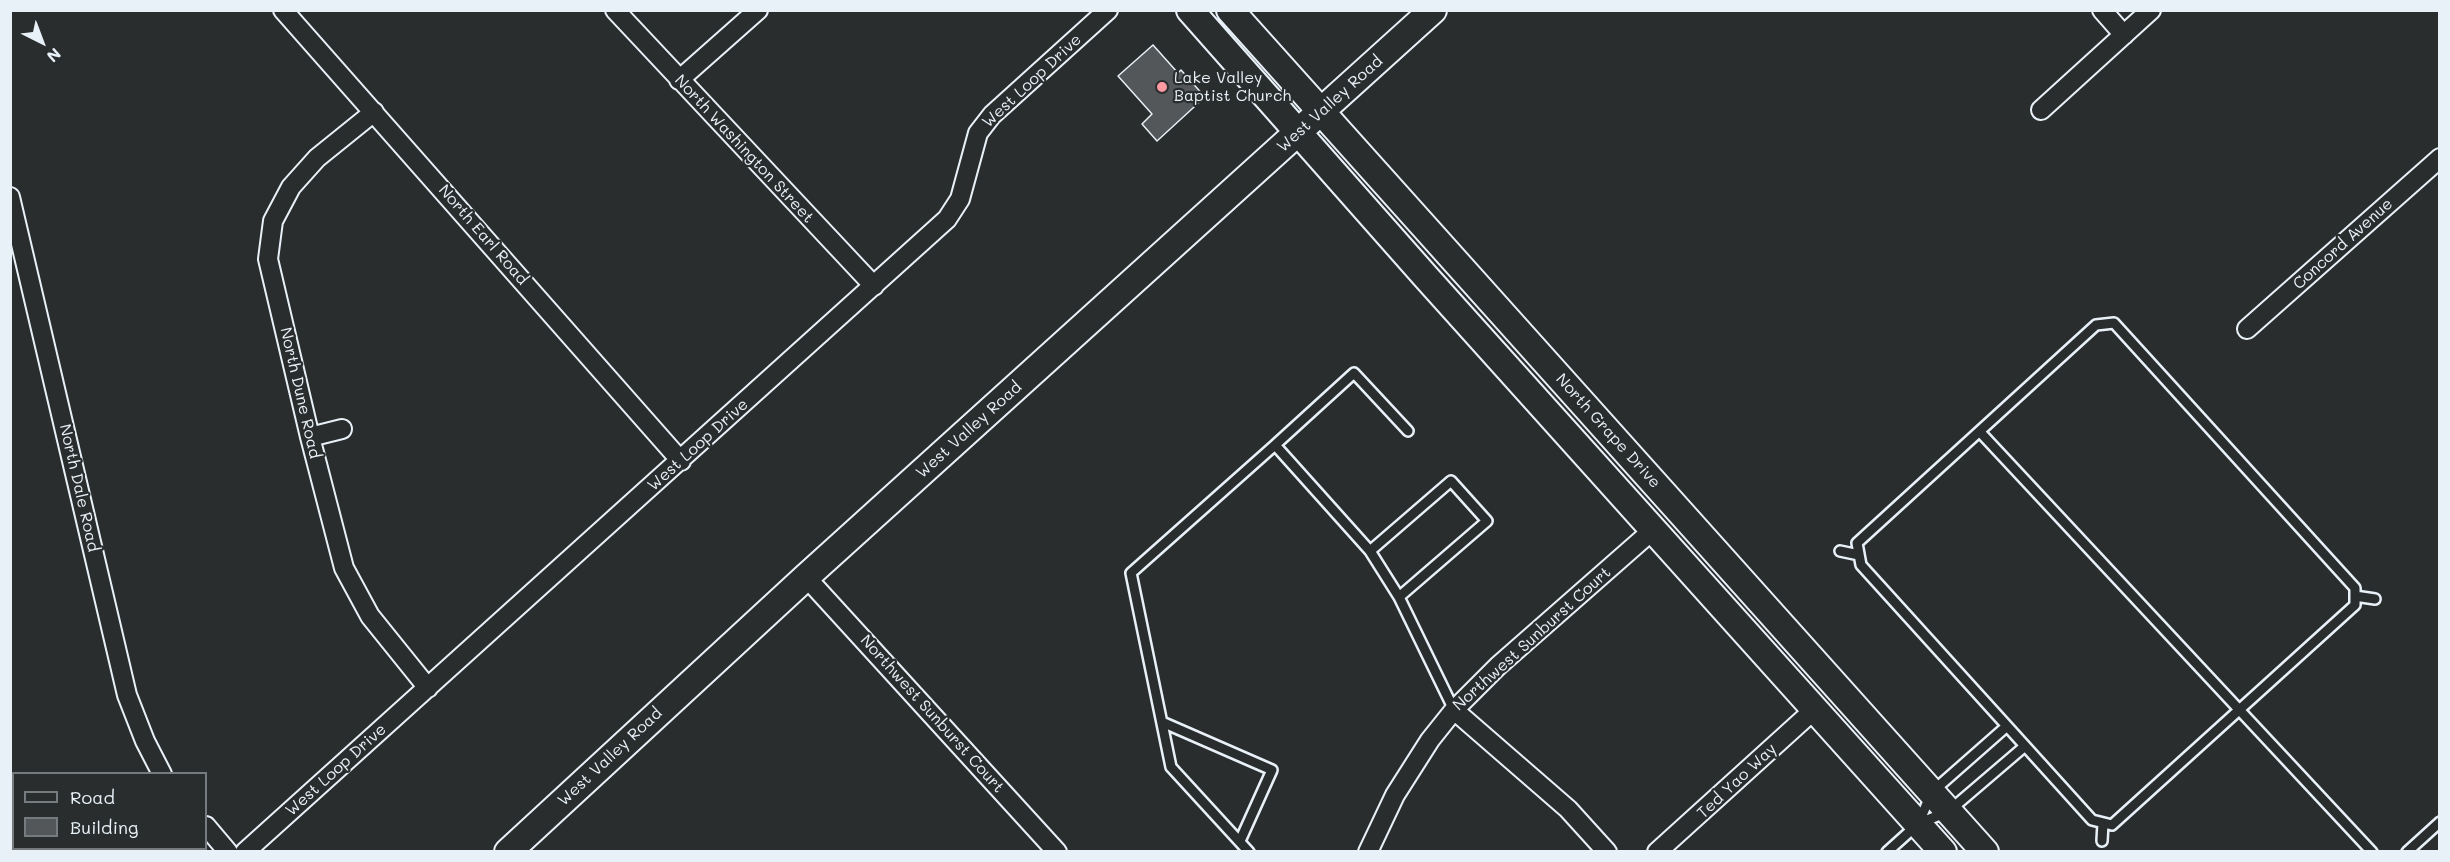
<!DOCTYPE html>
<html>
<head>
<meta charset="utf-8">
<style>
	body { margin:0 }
	#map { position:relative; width:2450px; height:862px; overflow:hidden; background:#2a2d2e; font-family:Mali,sans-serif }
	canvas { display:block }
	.frame { position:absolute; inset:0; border:12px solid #e8f1f8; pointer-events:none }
	.legend { position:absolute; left:12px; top:772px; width:195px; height:78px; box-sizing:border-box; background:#2a2d2e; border:2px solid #767b7f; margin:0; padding:8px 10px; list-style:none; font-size:18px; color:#e8f1f8 }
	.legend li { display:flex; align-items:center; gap:12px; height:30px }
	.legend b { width:30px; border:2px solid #767b7f }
	.north { position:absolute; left:12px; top:12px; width:60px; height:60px; -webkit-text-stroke:4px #2a2d2e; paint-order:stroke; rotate:138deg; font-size:16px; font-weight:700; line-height:24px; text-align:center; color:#e8f1f8 }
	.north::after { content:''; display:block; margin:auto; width:21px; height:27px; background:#e8f1f8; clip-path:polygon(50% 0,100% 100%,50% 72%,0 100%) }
</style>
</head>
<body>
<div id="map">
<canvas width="2450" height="862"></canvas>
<div class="frame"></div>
<ul class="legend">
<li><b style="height:8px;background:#2a2d2e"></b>Road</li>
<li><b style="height:16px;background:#535759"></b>Building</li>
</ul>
<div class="north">N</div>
</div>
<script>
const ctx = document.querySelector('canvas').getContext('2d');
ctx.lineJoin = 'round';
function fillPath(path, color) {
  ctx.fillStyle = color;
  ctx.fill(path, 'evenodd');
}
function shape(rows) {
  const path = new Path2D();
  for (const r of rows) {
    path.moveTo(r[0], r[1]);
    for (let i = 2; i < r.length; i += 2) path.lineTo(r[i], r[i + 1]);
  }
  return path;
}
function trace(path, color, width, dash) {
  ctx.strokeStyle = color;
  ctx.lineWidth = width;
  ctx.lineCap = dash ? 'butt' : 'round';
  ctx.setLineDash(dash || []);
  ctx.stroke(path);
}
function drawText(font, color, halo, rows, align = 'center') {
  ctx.font = font + ' Mali,sans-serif';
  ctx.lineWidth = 4.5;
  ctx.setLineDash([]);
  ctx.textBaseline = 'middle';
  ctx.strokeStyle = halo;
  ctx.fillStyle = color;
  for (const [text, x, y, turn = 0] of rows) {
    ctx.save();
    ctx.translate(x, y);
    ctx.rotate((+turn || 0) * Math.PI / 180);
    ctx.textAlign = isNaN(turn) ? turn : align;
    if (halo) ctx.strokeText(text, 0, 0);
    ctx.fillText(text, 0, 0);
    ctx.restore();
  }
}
const building = shape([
	[1153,45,1178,73,1181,70,1205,97,1157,141,1142,124,1152,114,1118,76,1153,45]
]);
const lane = shape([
	[2114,323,2355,588,2355,605,2112,825,2092,820,2007,726,1861,565,1857,543,2096,325,2114,323],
	[1980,432,2372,852],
	[1275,445,1354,373,1408,431],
	[1370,551,1451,481,1487,521,1399,597],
	[1840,551,1859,555],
	[2355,596,2375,599],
	[1162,722,1272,770,1240,841],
	[1919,822,1932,792,2007,726],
	[2102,841,2103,823],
	[1249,852,1171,767,1131,573,1275,445,1370,551,1399,597,1454,710],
	[1887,852,1918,824,1949,811,2025,746],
	[2407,852,2440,822]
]);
const street = shape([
	[283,10,681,461],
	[615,10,874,286],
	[2102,10,2124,35],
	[679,80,758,10],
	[2041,110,2151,10],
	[374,112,317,158,291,187,273,221,268,259,310,437,344,568,370,616,428,688],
	[10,197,127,695,145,741,162,774],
	[2247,329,2440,158],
	[310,437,342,429],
	[806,577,1057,852],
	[1454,710,1568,809,1607,852],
	[206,826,228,852],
	[245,852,947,219,960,199,978,133,992,115,1108,10],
	[1368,852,1395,795,1430,740,1454,710,1498,666,1654,529],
	[1657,852,1816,708]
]);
const secondary = shape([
	[1190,10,1426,277,1943,852],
	[1230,10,1985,852],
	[508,852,806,577,1433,10]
]);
const markers = [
	[1162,87,6,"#ff9aa2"]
];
const poiNames = [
	["Lake Valley",1174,78],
	["Baptist Church",1174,96]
];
const streetNames = [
	["West Loop Drive",1032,81,-43],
	["West Valley Road",1330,104,-42],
	["North Washington Street",744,149,47],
	["North Earl Road",483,235,49],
	["Concord Avenue",2343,244,-42],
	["North Dune Road",300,393,77],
	["West Valley Road",969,430,-42],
	["North Grape Drive",1608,431,48],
	["West Loop Drive",698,445,-42],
	["North Dale Road",79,488,77],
	["Northwest Sunburst Court",1532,639,-42],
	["Northwest Sunburst Court",932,714,48],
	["West Valley Road",610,757,-43],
	["West Loop Drive",336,770,-42],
	["Ted Yao Way",1737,781,-43]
];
fillPath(building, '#535759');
trace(building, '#e8f1f8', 1.5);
trace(lane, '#e8f1f8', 14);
trace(street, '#e8f1f8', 22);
trace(secondary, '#e8f1f8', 30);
trace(lane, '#2a2d2e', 9);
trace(street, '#2a2d2e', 18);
trace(secondary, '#2a2d2e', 26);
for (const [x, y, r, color] of markers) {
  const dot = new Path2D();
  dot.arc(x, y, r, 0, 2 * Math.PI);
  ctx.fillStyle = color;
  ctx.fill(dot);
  trace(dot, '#2a2d2e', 2);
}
drawText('16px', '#e8f1f8', '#2a2d2e', poiNames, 'left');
drawText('16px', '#e8f1f8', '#2a2d2e', streetNames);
</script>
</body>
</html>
